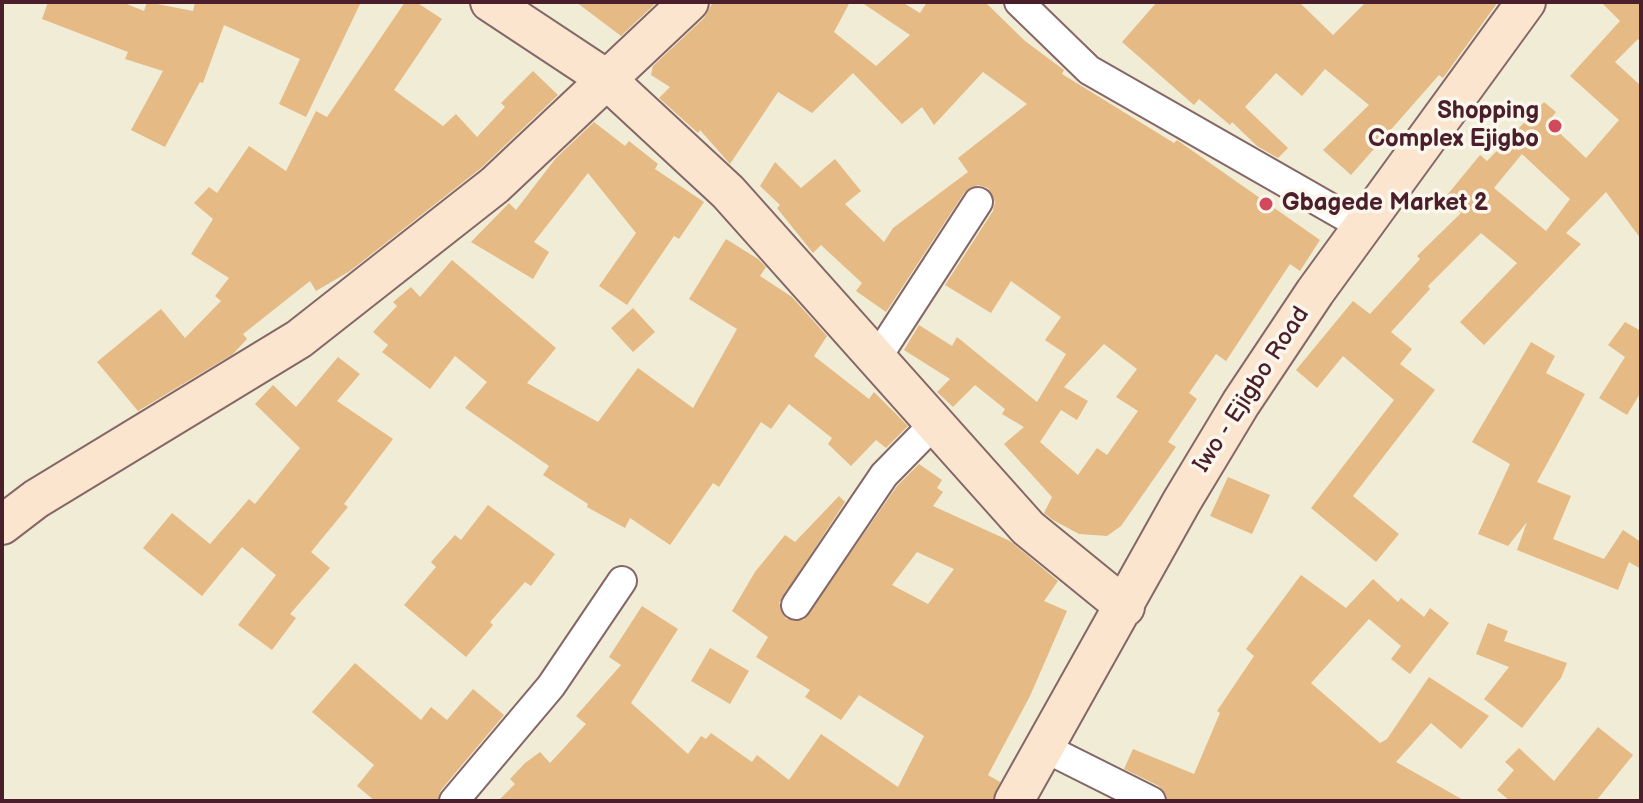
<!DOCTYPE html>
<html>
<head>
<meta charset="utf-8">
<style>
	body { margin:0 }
	#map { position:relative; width:1643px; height:803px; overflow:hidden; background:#f1ecd5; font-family:"Balsamiq Sans",sans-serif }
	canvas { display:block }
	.frame { position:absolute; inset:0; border:4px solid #4a1f2b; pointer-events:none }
</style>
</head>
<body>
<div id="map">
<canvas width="1643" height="803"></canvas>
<div class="frame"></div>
</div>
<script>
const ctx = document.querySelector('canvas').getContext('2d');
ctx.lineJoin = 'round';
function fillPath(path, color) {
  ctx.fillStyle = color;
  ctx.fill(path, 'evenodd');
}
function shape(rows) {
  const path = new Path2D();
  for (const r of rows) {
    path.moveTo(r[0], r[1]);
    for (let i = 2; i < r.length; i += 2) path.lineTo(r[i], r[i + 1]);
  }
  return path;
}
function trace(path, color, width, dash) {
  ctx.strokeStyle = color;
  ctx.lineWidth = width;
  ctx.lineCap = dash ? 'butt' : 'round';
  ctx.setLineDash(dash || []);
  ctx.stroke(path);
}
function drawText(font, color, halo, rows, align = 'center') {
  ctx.font = font + ' "Balsamiq Sans",sans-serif';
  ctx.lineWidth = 7;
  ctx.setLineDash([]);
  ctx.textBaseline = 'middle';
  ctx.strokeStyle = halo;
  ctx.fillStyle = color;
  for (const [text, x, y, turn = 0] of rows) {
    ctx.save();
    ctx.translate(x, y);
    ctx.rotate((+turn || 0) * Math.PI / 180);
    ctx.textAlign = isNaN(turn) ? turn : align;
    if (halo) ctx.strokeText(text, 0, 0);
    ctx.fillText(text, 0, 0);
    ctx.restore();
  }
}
const building = shape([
	[48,2,122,2,144,11,147,2,193,11,195,2,361,2,306,117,279,104,300,59,224,25,203,83,200,82,165,147,131,130,163,71,125,59,128,52,42,19],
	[405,2,416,2,442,19,394,90,443,126,456,114,477,137,505,107,501,103,533,71,558,95,481,168,350,271,316,291,310,281,243,334,247,339,233,354,138,411,97,362,161,309,185,338,221,301,215,296,229,278,191,254,213,219,194,203,209,187,217,193,249,146,286,171,316,111,327,117],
	[576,2,657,2,621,36],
	[713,2,850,2,834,32,876,66,910,35,861,2,902,2,920,13,927,2,985,2,1025,41,1064,70,1062,74,1174,143,1177,140,1320,240,1300,271,1290,264,1226,361,1216,354,1189,393,1197,399,1168,442,1176,447,1121,526,1107,536,1079,534,1053,520,1044,513,1052,497,1004,444,1024,427,1002,414,1005,409,975,385,953,407,937,392,950,379,904,350,919,325,952,346,957,337,1037,402,1066,354,1045,340,1061,317,1011,281,991,313,945,285,993,211,995,202,988,188,978,185,964,193,886,312,856,291,862,283,821,245,813,253,777,208,780,205,760,186,775,162,801,188,835,159,861,191,845,204,884,242,893,228,968,172,958,158,1027,104,983,72,934,125,922,107,902,124,853,73,812,113,778,92,730,164,700,130,698,133,659,98,670,87,651,75,653,66,704,18],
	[1104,344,1137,369,1116,397,1138,411,1107,455,1097,448,1078,475,1040,442,1061,410,1077,420,1088,401,1064,387],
	[1157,2,1299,2,1333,35,1366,2,1498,2,1443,78,1439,75,1351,175,1323,150,1369,105,1325,69,1302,96,1276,73,1245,107,1288,148,1278,158,1257,146,1232,122,1230,125,1199,99,1194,105,1122,42],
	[1601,2,1641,2,1641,42,1638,39,1615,62,1641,86,1641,239,1606,192,1566,233,1581,244,1484,345,1460,322,1517,263,1481,233,1428,286,1430,289,1391,332,1412,349,1400,364,1435,390,1353,496,1399,534,1376,562,1311,508,1394,400,1343,356,1317,388,1296,370,1353,301,1370,314,1420,259,1417,256,1461,213,1443,200,1480,155,1487,161,1544,102,1556,112,1548,122,1586,158,1619,120,1570,76,1620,21],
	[1522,154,1570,199,1546,231,1494,188],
	[594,122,625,146,629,141,658,164,655,169,704,202,679,239,674,236,627,305,599,286,636,233,588,173,534,242,549,252,533,279,471,242,509,203,516,210,556,158],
	[726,239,758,259,766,267,760,276,792,297,827,336,814,356,869,399,874,392,908,426,886,448,876,440,851,466,828,444,832,438,789,404,771,429,761,422,719,487,713,483,670,545,630,518,625,528,587,507,588,504,543,475,549,466,465,408,487,382,455,356,430,389,382,352,388,345,373,332,397,306,393,302,411,287,420,297,452,260,556,348,527,383,598,422,638,368,693,408,737,329,689,299],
	[633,308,655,332,633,352,611,328],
	[1625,322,1641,331,1641,392,1627,415,1599,398,1625,357,1608,345],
	[1531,342,1555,356,1546,373,1585,394,1537,482,1571,496,1553,539,1604,559,1623,530,1641,542,1641,569,1629,562,1618,590,1517,550,1527,522,1508,546,1478,534,1510,464,1472,442],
	[338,357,360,374,337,401,393,439,344,504,348,507,311,552,330,568,290,614,296,618,272,650,238,625,276,575,242,547,202,596,143,548,172,513,210,544,249,499,255,504,300,448,255,404,273,385,296,407],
	[919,464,942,480,937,488,943,492,933,506,1010,541,1058,581,1044,601,1067,611,1030,696,988,775,1000,782,992,801,498,801,515,784,510,779,525,763,540,752,550,763,586,724,576,716,621,665,609,657,642,606,678,629,631,703,688,754,701,736,706,739,711,733,752,762,757,755,789,780,821,734,898,787,924,736,859,695,841,720,805,697,810,690,756,657,768,637,732,611,755,572,785,535,795,542,839,496,845,502,779,603,786,619,804,620,897,486],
	[917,552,954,569,928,604,892,585],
	[1228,477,1270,495,1252,534,1210,516],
	[488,505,555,554,531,586,525,582,490,622,493,625,466,657,404,605,436,567,431,562,455,535,461,540],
	[1301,575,1346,608,1373,579,1398,602,1401,598,1424,617,1430,608,1449,623,1410,674,1391,659,1401,646,1369,619,1311,683,1380,743,1387,739,1429,677,1489,716,1461,749,1431,723,1396,762,1465,801,1168,801,1159,786,1124,769,1133,749,1194,774,1220,713,1217,711,1254,656,1246,649],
	[1488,623,1508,631,1504,641,1567,663,1561,678,1522,728,1484,699,1509,667,1476,654],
	[710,648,749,671,730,704,691,681],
	[355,663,421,720,431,707,447,720,473,689,504,715,441,790,437,801,375,801,357,786,374,765,312,712],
	[1598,727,1633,755,1596,801,1510,801,1497,790,1514,770,1505,762,1519,748,1554,781]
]);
const street = shape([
	[1019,2,1089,70,1362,226],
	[878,356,978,202],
	[796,605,884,475,935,423],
	[1045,748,1151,801],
	[454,801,551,686,622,581]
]);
const secondary = shape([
	[490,2,605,78,728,192,1028,528,1125,607],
	[2,525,36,499,299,339,495,185,689,2],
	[1014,801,1182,501,1241,403,1315,292,1526,2]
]);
const markers = [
	[1555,126,8,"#d1495b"],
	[1266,204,8,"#d1495b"]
];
const poiNames = [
	["Shopping",1539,112],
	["Complex Ejigbo",1539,140],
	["Gbagede Market 2",1282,204,"left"]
];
const streetNames = [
	["Iwo - Ejigbo Road",1252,390,-57]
];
fillPath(building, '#e5ba85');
trace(street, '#846766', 32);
trace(secondary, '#846766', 42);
trace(street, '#fff', 28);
trace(secondary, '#fbe5cf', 38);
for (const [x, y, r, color] of markers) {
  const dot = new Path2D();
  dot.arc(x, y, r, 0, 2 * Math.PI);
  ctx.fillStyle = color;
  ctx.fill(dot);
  trace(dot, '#fbf7ec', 3);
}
drawText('bold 24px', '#4a1f2b', '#fbf7ec', poiNames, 'right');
drawText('24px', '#4a1f2b', '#fbf7ec', streetNames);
</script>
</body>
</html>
